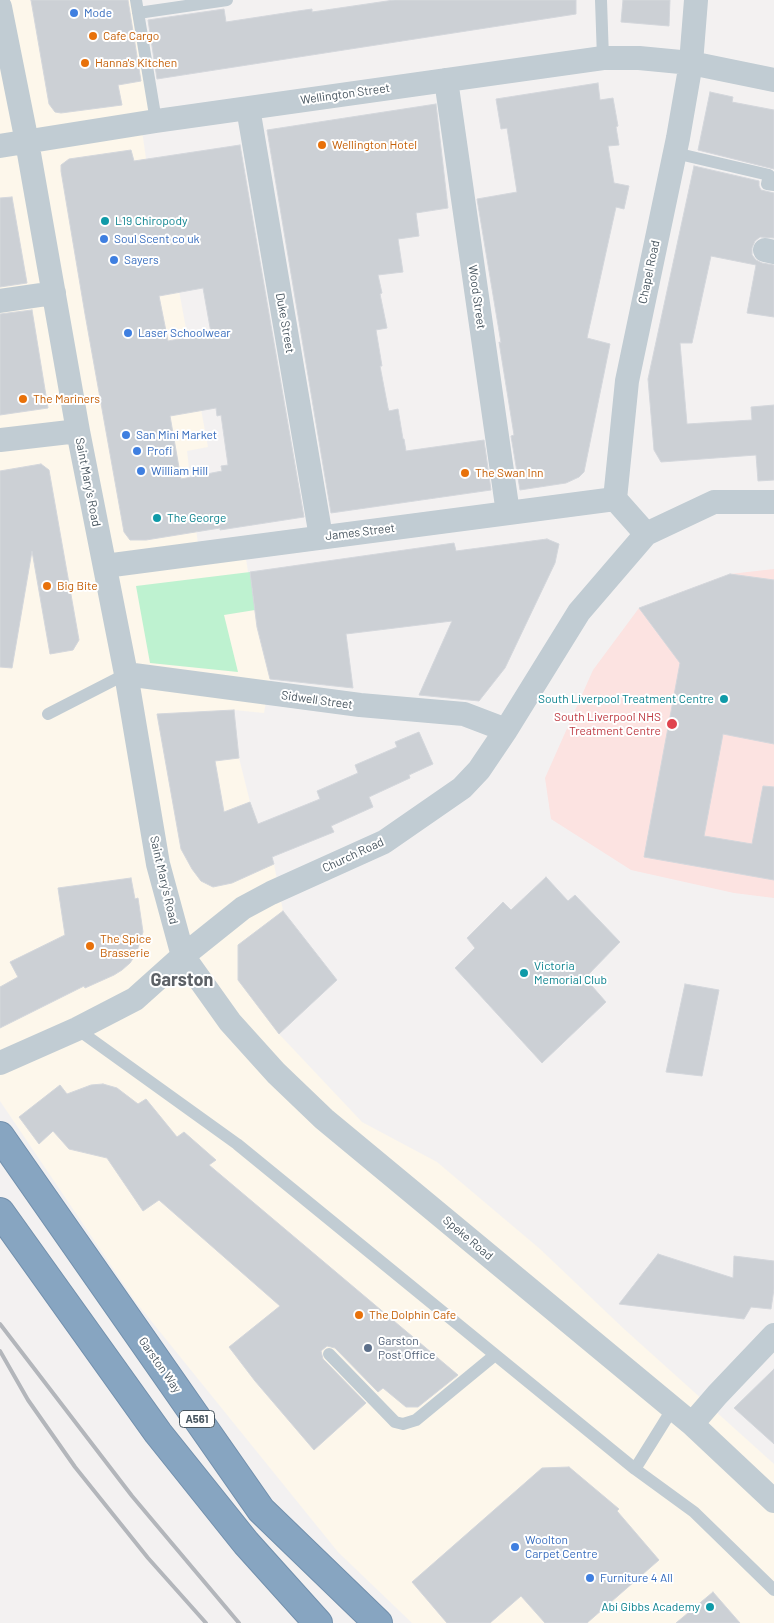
<!DOCTYPE html>
<html>
<head>
<meta charset="utf-8">
<style>
	body { margin:0 }
	canvas { display:block; background:#f3f1f1 }
</style>
</head>
<body>
<canvas width="774" height="1623"></canvas>
<script>
const ctx = document.querySelector('canvas').getContext('2d');
ctx.lineJoin = 'round';
function fillPath(path, color) {
  ctx.fillStyle = color;
  ctx.fill(path, 'evenodd');
}
function shape(rows) {
  const path = new Path2D();
  for (const r of rows) {
    path.moveTo(r[0], r[1]);
    for (let i = 2; i < r.length; i += 2) path.lineTo(r[i], r[i + 1]);
  }
  return path;
}
function trace(path, color, width, dash) {
  ctx.strokeStyle = color;
  ctx.lineWidth = width;
  ctx.lineCap = dash ? 'butt' : 'round';
  ctx.setLineDash(dash || []);
  ctx.stroke(path);
}
function drawText(font, color, halo, rows, align = 'center') {
  ctx.font = font + ' Barlow,sans-serif';
  ctx.lineWidth = 4;
  ctx.setLineDash([]);
  ctx.textBaseline = 'middle';
  ctx.strokeStyle = halo;
  ctx.fillStyle = color;
  for (const [text, x, y, turn = 0] of rows) {
    ctx.save();
    ctx.translate(x, y);
    ctx.rotate((+turn || 0) * Math.PI / 180);
    ctx.textAlign = isNaN(turn) ? turn : align;
    if (halo) ctx.strokeText(text, 0, 0);
    ctx.fillText(text, 0, 0);
    ctx.restore();
  }
}
const commercial = shape([
	[0,0,136,0,156,121,141,124,156,227,167,226,208,447,187,451,199,553,244,547,257,626,270,679,264,713,234,710,239,758,250,802,274,864,283,911,337,980,279,1034,362,1122,437,1162,540,1249,623,1328,774,1464,774,1623,412,1623,338,1552,135,1301,0,1101]
]);
const medical = shape([
	[774,569,774,898,734,893,631,870,551,819,545,778,593,670,639,608,730,574]
]);
const green = shape([
	[250,572,255,610,224,615,238,672,150,663,136,586]
]);
const building = shape([
	[31,0,128,0,141,81,118,85,122,105,61,113,55,112,49,104,31,0],
	[394,0,576,0,576,14,157,79,148,20,224,9,226,22,298,11,312,9,312,12,394,0],
	[623,0,670,0,669,26,621,22,623,0],
	[598,83,600,100,613,98,618,126,616,127,619,145,608,146,614,183,629,186,624,209,616,207,587,338,610,344,584,472,579,477,566,483,520,490,511,436,514,435,499,342,501,343,477,199,517,192,507,128,501,129,496,99,598,83],
	[710,92,733,97,732,102,774,110,774,169,698,150,710,92],
	[436,104,448,208,416,213,419,236,398,239,403,272,378,275,382,293,380,294,387,328,376,330,382,366,380,366,388,408,389,411,398,409,403,439,404,439,406,451,484,440,491,490,331,513,267,130,436,104],
	[240,145,304,517,220,530,220,528,146,540,130,540,124,532,85,314,61,171,61,165,69,159,131,150,134,161,240,145],
	[203,288,211,333,168,341,159,296,203,288],
	[216,408,217,416,221,415,228,465,221,466,222,471,181,479,170,416,216,408],
	[694,166,759,181,759,186,761,190,774,193,774,238,760,237,755,241,752,248,752,255,756,260,762,263,774,265,774,317,747,313,756,265,711,256,692,343,680,343,687,424,752,420,751,407,774,405,774,480,758,481,756,455,661,462,654,450,648,379,694,166],
	[12,197,27,283,0,287,0,198,12,197],
	[32,310,48,408,0,415,0,314,32,310],
	[41,464,49,470,79,640,73,650,50,654,32,551,12,668,0,667,0,471,41,464],
	[547,539,559,544,555,563,505,668,479,701,419,695,452,621,346,634,353,688,270,679,257,627,250,572,454,543,456,551,547,539],
	[730,574,774,580,774,744,723,734,704,836,752,844,763,786,774,787,774,880,644,857,680,663,639,608,730,574],
	[234,710,239,758,215,761,224,812,250,802,258,824,320,799,317,791,358,773,355,765,397,747,395,742,419,732,433,764,409,775,410,778,369,797,373,807,331,826,334,832,272,857,274,864,232,883,213,887,201,881,192,869,181,849,157,714,234,710],
	[546,877,568,901,575,895,620,942,585,978,606,1002,542,1063,455,968,475,948,467,938,503,902,511,910,546,877],
	[131,878,135,899,138,898,143,932,136,954,130,963,122,970,114,975,85,988,84,986,0,1028,0,987,18,977,10,962,65,935,58,888,131,878],
	[283,911,337,980,279,1034,238,980,238,945,283,911],
	[685,984,719,990,702,1076,666,1072,685,984],
	[103,1084,117,1088,138,1104,146,1099,177,1137,184,1132,216,1160,209,1165,458,1375,418,1407,406,1407,383,1388,378,1392,335,1348,327,1346,321,1351,323,1359,366,1403,314,1450,255,1381,229,1347,280,1306,159,1200,143,1211,107,1158,69,1149,53,1131,39,1144,19,1117,60,1085,67,1094,91,1085,103,1084],
	[658,1254,733,1278,734,1256,774,1261,774,1289,771,1309,751,1307,744,1319,619,1304,658,1254],
	[774,1369,774,1444,734,1408,774,1369],
	[569,1467,619,1509,617,1511,659,1560,587,1623,545,1623,521,1596,490,1623,447,1623,412,1582,542,1468,569,1467],
	[713,1592,740,1623,676,1623,713,1592]
]);
const lane = shape([
	[136,0,156,121],
	[601,0,603,58],
	[138,13,227,0],
	[675,153,769,175,767,184,774,185],
	[48,714,126,674],
	[77,1029,237,1144,635,1469],
	[329,1354,395,1422,403,1424,416,1420,495,1355],
	[673,1408,635,1469,694,1512,774,1590]
]);
const street = shape([
	[0,7,27,142,78,431,126,674,158,864,183,956,230,1022,276,1073,324,1119,692,1424,774,1501],
	[446,80,508,513],
	[248,108,321,537],
	[0,146,156,121,603,58,639,58,691,63,774,80],
	[765,250,774,252],
	[0,301,54,293],
	[0,440,78,431],
	[646,534,615,499,627,381,678,138,691,63,696,0],
	[105,566,615,499],
	[126,674,360,705,464,714,506,730],
	[0,1063,77,1029,135,999,183,956,243,908,271,893,384,842,462,788,479,770,506,730,579,612,646,534,714,502,774,502],
	[692,1424,717,1395,774,1335]
]);
const highway = shape([
	[0,1136,261,1510,378,1623],
	[0,1212,158,1433,246,1543,318,1623]
]);
const rail = shape([
	[0,1324,132,1496,239,1623],
	[0,1351,28,1400,75,1467,148,1558,206,1623]
]);
const markers = [
	[74,13,5,"#3f7fe0"],
	[93,36,5,"#e8710a"],
	[85,63,5,"#e8710a"],
	[322,145,5,"#e8710a"],
	[105,221,5,"#0f9aa8"],
	[104,239,5,"#3f7fe0"],
	[114,260,5,"#3f7fe0"],
	[128,333,5,"#3f7fe0"],
	[23,399,5,"#e8710a"],
	[126,435,5,"#3f7fe0"],
	[137,451,5,"#3f7fe0"],
	[141,471,5,"#3f7fe0"],
	[465,473,5,"#e8710a"],
	[157,518,5,"#0f9aa8"],
	[47,586,5,"#e8710a"],
	[724,699,5,"#0f9aa8"],
	[672,724,6,"#e0444e"],
	[90,946,5,"#e8710a"],
	[524,973,5,"#0f9aa8"],
	[359,1315,5,"#e8710a"],
	[368,1348,5,"#5c6f8a"],
	[515,1547,5,"#3f7fe0"],
	[590,1578,5,"#3f7fe0"],
	[710,1607,5,"#0f9aa8"]
];
const shields = [
	[197,1419,35]
];
const shieldNames = [
	["A561",197,1419]
];
const shopNames = [
	["Mode",84,13],
	["Soul Scent co uk",114,239],
	["Sayers",124,260],
	["Laser Schoolwear",138,333],
	["San Mini Market",136,435],
	["Profi",147,451],
	["William Hill",151,471],
	["Woolton",525,1540],
	["Carpet Centre",525,1554],
	["Furniture 4 All",600,1578]
];
const foodNames = [
	["Cafe Cargo",103,36],
	["Hanna's Kitchen",95,63],
	["Wellington Hotel",332,145],
	["The Mariners",33,399],
	["The Swan Inn",475,473],
	["Big Bite",57,586],
	["The Spice",100,939],
	["Brasserie",100,953],
	["The Dolphin Cafe",369,1315]
];
const streetNames = [
	["Wellington Street",345,94,-8],
	["Chapel Road",649,272,-78],
	["Wood Street",477,297,82],
	["Duke Street",285,323,80],
	["Saint Mary's Road",88,482,79],
	["James Street",360,532,-7],
	["Sidwell Street",317,700,8],
	["Church Road",353,855,-25],
	["Saint Mary's Road",164,880,77],
	["Speke Road",468,1238,40],
	["Garston Way",160,1365,55]
];
const cultureNames = [
	["L19 Chiropody",115,221],
	["The George",167,518],
	["South Liverpool Treatment Centre",714,699,"right"],
	["Victoria",534,966],
	["Memorial Club",534,980],
	["Abi Gibbs Academy",700,1607,"right"]
];
const healthNames = [
	["South Liverpool NHS",661,717],
	["Treatment Centre",661,731]
];
const serviceNames = [
	["Garston",378,1341],
	["Post Office",378,1355]
];
const districtNames = [
	["Garston",182,980]
];
fillPath(commercial, '#fdf7eb');
fillPath(medical, '#fce3e1');
fillPath(green, '#bef2d0');
fillPath(building, '#ccd0d5');
trace(building, '#d4d7dc', 1);
trace(highway, '#7290ad', 30);
trace(lane, '#c1ccd3', 12);
trace(street, '#c1ccd3', 24);
trace(highway, '#87a5c1', 28);
trace(rail, '#b3b6bb', 4);
for (const [x, y, r, color] of markers) {
  const dot = new Path2D();
  dot.arc(x, y, r, 0, 2 * Math.PI);
  ctx.fillStyle = color;
  ctx.fill(dot);
  trace(dot, '#fff', 2);
}
for (const [x, y, w] of shields) {
  const box = new Path2D();
  box.roundRect(x - w / 2, y - 8.5, w, 17, 4);
  ctx.fillStyle = '#fff';
  ctx.fill(box);
  trace(box, '#47555f', 1);
}
drawText('bold 11px', '#47555f', null, shieldNames);
drawText('12px', '#366cbe', '#fff', shopNames, 'left');
drawText('12px', '#c56008', '#fff', foodNames, 'left');
drawText('12px', '#47555f', '#fff', streetNames);
drawText('12px', '#0d838f', '#fff', cultureNames, 'left');
drawText('12px', '#be3a42', '#fff', healthNames, 'right');
drawText('12px', '#4e5e75', '#fff', serviceNames, 'left');
drawText('bold 18px', '#5d6166', '#fff', districtNames);
</script>
</body>
</html>
